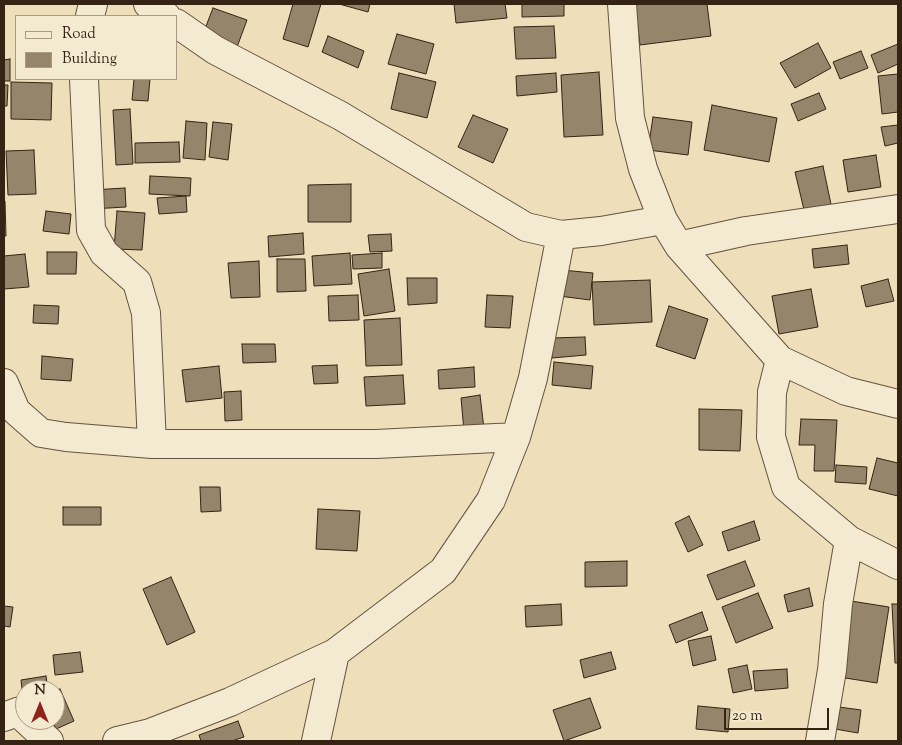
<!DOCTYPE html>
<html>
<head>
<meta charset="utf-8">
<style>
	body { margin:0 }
	#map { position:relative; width:902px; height:745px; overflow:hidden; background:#eedfba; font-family:"Sorts Mill Goudy",serif }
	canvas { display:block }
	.frame { position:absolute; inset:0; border:5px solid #352314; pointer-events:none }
	.legend { position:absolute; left:15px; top:15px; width:162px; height:65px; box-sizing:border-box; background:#f4ead2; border:1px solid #a89a86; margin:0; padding:6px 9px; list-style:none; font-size:15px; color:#352314 }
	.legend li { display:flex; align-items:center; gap:10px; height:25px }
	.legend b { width:25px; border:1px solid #a89a86 }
	.north { position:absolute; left:15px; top:680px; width:50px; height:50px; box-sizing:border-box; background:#f4ead2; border:1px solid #a89a86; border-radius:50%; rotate:0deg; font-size:14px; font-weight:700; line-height:20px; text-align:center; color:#352314 }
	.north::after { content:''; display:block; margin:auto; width:18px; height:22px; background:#8f2418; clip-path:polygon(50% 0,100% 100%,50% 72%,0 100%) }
	.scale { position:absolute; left:724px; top:708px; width:105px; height:22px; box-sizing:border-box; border:2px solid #352314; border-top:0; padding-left:6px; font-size:15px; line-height:18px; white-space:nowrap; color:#352314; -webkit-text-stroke:4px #f4ead2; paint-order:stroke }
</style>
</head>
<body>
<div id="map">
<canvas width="902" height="745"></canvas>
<div class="frame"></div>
<ul class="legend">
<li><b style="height:6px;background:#f4ead2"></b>Road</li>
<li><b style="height:14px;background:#95856a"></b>Building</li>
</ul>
<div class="north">N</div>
<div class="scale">20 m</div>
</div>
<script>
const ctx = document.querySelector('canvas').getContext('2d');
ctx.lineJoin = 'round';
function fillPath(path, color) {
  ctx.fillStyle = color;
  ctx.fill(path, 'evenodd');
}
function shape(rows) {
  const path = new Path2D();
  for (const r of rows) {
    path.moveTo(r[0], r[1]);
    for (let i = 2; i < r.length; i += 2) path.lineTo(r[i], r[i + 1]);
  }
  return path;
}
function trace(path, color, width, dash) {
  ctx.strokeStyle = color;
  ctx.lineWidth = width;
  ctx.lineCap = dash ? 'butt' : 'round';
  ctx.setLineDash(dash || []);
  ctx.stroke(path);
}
const building = shape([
	[293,4,321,4,308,47,283,39,293,4],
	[339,4,370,4,368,12,339,4],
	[454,4,505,4,507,18,456,23,454,4],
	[522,4,564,4,564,16,522,17,522,4],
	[635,4,707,4,711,36,640,45,635,4],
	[213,8,247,20,237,47,203,34,213,8],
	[554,26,556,58,516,59,514,27,554,26],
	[397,34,434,44,426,74,388,64,397,34],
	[328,36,364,51,358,68,322,52,328,36],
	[818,43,831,68,795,88,780,63,818,43],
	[898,44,898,64,878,73,871,55,898,44],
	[861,51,868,68,840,79,833,62,861,51],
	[10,59,10,81,4,81,4,60,10,59],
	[599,72,603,135,564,137,561,75,599,72],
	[399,73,436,82,427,118,391,109,399,73],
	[556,73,557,92,517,96,516,76,556,73],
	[898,74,898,112,882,114,878,76,898,74],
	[134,79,150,79,148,101,132,100,134,79],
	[11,82,52,83,51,120,11,119,11,82],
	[4,85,8,85,7,106,4,106,4,85],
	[819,93,826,109,798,121,791,104,819,93],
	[712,105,777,118,769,162,704,150,712,105],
	[130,109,133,164,116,165,113,110,130,109],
	[473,115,508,129,493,163,458,147,473,115],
	[653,117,692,122,688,155,648,150,653,117],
	[186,121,207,123,205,160,183,158,186,121],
	[213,122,232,124,228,160,209,157,213,122],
	[898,125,898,143,885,146,881,127,898,125],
	[179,142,180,162,135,163,135,143,179,142],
	[34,150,36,194,8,195,6,151,34,150],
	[876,155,881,187,848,192,843,160,876,155],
	[823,166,832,209,805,214,795,172,823,166],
	[150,176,191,178,190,196,149,194,150,176],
	[351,184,351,222,308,222,308,185,351,184],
	[125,188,126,207,91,209,91,190,125,188],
	[186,196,187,212,159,214,157,198,186,196],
	[4,201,5,201,6,236,4,236,4,201],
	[46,211,71,214,69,234,43,231,46,211],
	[117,211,145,213,142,250,114,249,117,211],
	[303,233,304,254,269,257,268,236,303,233],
	[391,234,392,251,370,252,368,235,391,234],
	[847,245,849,264,814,268,812,249,847,245],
	[47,252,77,252,76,274,47,274,47,252],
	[350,253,352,284,314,286,312,256,350,253],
	[382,253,382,268,353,269,352,255,382,253],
	[25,254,29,287,4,289,4,256,25,254],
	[277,259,305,259,306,291,277,292,277,259],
	[259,261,260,297,231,298,228,263,259,261],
	[389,269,395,311,364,316,358,274,389,269],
	[562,270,593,273,590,300,559,296,562,270],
	[407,278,437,278,437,303,408,305,407,278],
	[888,279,894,301,866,307,861,286,888,279],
	[650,280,652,322,594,325,592,282,650,280],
	[811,289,818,327,779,334,772,296,811,289],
	[358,295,359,320,329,321,328,296,358,295],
	[487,295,513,296,510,328,485,327,487,295],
	[34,305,59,306,58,324,33,323,34,305],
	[669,306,708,319,695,359,656,346,669,306],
	[400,318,402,365,366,366,364,320,400,318],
	[585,337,586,355,552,358,551,338,585,337],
	[242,344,275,344,276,362,243,363,242,344],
	[42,356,73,359,71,381,41,379,42,356],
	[554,362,593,366,591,389,552,385,554,362],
	[337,365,338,383,314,384,312,366,337,365],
	[219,366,222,398,186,402,182,370,219,366],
	[474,367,475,387,439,389,438,370,474,367],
	[403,375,405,404,366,406,364,377,403,375],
	[241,391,242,420,225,421,224,392,241,391],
	[480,395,484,429,464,431,461,398,480,395],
	[699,409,742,410,740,451,699,450,699,409],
	[801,419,837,420,834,471,814,471,815,445,799,445,801,419],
	[877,458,898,463,898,496,869,489,877,458],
	[836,465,867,467,866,484,835,482,836,465],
	[200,487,220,487,221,511,201,512,200,487],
	[63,507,101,507,101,525,63,525,63,507],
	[318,509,360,511,357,551,316,549,318,509],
	[689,516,703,545,688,552,675,523,689,516],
	[754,521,760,540,728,551,722,532,754,521],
	[627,561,627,586,585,587,585,562,627,561],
	[745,561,755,586,717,600,707,575,745,561],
	[171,577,195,632,167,645,143,589,171,577],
	[809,588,813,606,788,612,784,595,809,588],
	[758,593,773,628,736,643,722,607,758,593],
	[851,601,889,607,877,683,839,677,851,601],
	[561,604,562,625,526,627,525,606,561,604],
	[892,604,898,604,898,663,895,663,892,604],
	[4,606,13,607,10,627,4,626,4,606],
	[702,612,708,630,676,643,669,625,702,612],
	[711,636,716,660,693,666,688,641,711,636],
	[80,652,83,672,55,675,53,655,80,652],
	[611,652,616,669,584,678,580,660,611,652],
	[747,665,752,689,733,693,728,669,747,665],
	[787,669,788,688,755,691,753,671,787,669],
	[46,676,48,690,25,690,25,697,23,697,21,680,46,676],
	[60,689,74,721,56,729,52,720,55,720,55,691,60,689],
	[590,698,601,728,564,741,553,710,590,698],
	[698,706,730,709,728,732,696,729,698,706],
	[839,707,861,710,858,733,835,729,839,707],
	[238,721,244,737,232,741,201,741,199,735,238,721]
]);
const minor = shape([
	[148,4,166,16],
	[622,4,630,118,643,169,663,220,679,246,780,360,846,391,898,404],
	[90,16,93,4],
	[176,23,215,50,341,116,526,227,561,235,601,231,663,220],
	[84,79,91,230,104,253,137,282,146,313,152,444],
	[679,246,746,231,898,209],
	[780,360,772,392,771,437,786,487,849,540,898,565],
	[4,383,16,411,41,433,66,437,152,444,376,444,516,437],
	[4,717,17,712,25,719],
	[26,720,49,741],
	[117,741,150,733,230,702,335,653,443,571,491,500,516,437,533,378,561,235],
	[316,741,335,653],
	[820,741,832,670,838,604,849,540]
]);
fillPath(building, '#95856a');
trace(building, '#352314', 1);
trace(minor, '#63523e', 30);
trace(minor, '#f4ead2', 28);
</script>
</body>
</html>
